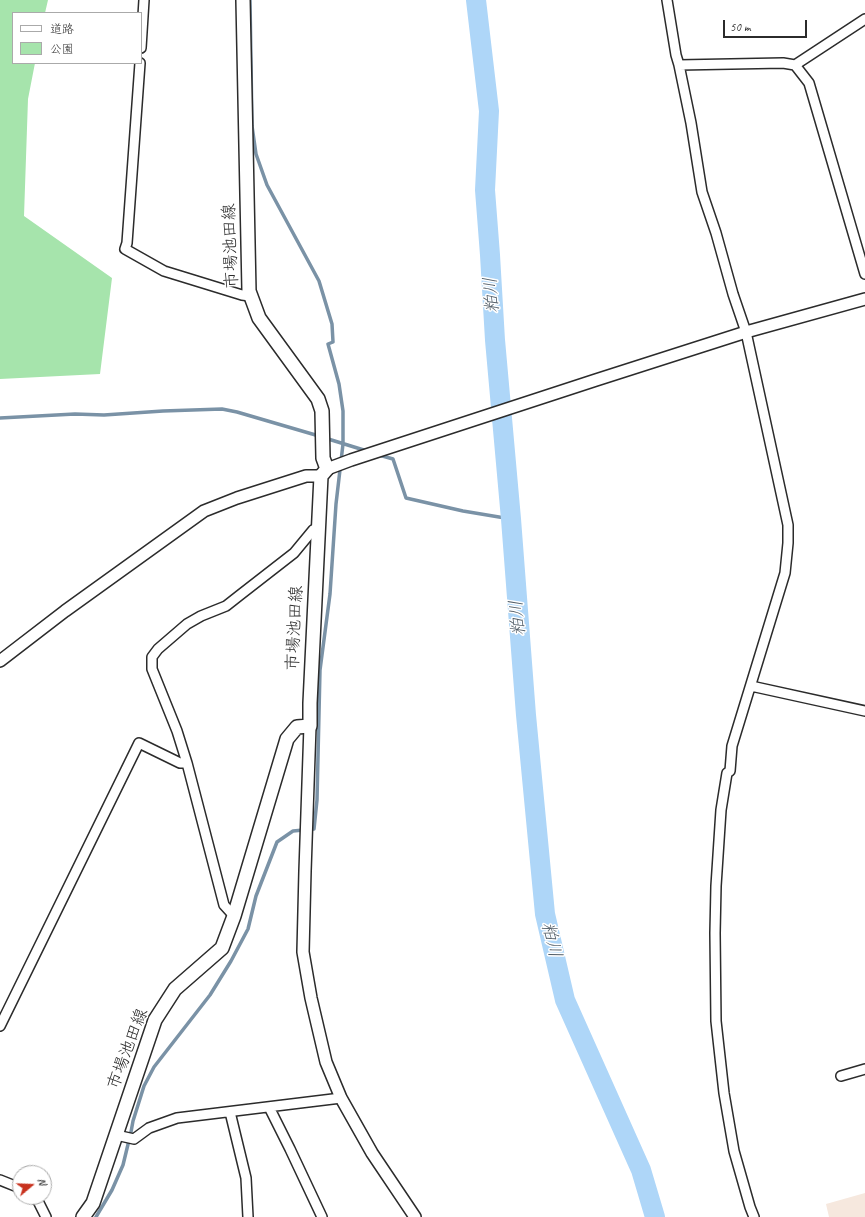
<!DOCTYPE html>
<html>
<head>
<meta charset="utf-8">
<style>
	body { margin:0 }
	#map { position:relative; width:865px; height:1217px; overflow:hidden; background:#fff; font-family:Caveat,"Klee One",sans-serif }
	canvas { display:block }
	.legend { position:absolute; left:12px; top:12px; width:130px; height:52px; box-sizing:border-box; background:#fff; border:1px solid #aaa; margin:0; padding:5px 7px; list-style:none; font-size:12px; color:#2b2b2b }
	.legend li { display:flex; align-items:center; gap:8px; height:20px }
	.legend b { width:20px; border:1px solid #aaa }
	.north { position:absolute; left:12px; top:1165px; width:40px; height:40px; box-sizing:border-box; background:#fff; border:1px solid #aaa; border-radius:50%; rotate:71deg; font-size:11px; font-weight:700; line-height:16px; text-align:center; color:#2b2b2b }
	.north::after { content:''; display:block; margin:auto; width:14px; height:18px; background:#c8321e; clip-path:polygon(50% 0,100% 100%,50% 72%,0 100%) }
	.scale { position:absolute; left:723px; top:20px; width:84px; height:18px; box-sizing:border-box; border:2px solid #2b2b2b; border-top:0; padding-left:5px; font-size:12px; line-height:14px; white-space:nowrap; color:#2b2b2b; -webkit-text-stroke:3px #fff; paint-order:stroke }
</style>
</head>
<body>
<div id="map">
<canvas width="865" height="1217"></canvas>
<ul class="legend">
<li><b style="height:5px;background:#fff"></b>道路</li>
<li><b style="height:11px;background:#a6e4ac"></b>公園</li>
</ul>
<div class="north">N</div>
<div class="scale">50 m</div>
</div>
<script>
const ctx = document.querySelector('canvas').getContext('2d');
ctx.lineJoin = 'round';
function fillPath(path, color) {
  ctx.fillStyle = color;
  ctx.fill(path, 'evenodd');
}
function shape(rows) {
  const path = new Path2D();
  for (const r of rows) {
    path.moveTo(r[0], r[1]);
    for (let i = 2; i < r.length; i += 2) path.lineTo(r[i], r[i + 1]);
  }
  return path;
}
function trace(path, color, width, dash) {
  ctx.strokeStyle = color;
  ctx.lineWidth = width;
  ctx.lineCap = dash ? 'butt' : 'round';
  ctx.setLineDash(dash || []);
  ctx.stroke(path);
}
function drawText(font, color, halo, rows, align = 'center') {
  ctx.font = font + ' Caveat,"Klee One",sans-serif';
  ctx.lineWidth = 3;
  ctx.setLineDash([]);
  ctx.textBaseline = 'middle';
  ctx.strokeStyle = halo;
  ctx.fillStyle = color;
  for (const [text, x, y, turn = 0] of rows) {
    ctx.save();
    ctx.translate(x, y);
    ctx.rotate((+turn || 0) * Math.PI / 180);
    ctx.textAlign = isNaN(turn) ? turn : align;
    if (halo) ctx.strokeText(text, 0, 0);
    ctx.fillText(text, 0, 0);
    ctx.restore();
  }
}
const built = shape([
	[865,1193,865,1217,829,1217,826,1204]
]);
const green = shape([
	[0,0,48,0,45,13,13,13,13,63,35,63,28,99,24,216,112,278,100,374,0,379]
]);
const stream = shape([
	[0,418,75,414,104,415,163,411,222,409,237,412,319,436],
	[325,438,367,451],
	[379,455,393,459,406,498,463,511,511,519],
	[96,1217,112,1190,123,1165,131,1132,133,1121,144,1086,154,1067,210,995,231,961,248,929,256,896,277,842,293,831,314,829,317,800,320,670,330,594,336,504,343,444,343,411,339,384,328,344,333,342,332,324,319,281,267,185,256,154,252,126,250,0]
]);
const river = shape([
	[476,0,489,111,485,190,490,255,495,340,511,519,526,715,545,914,565,1000,641,1170,655,1217]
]);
const minor = shape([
	[667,0,676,55,679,65,691,123,702,192,716,233,733,294,746,332,788,525,788,543,785,573,732,746,730,771,727,773,721,810,716,886,715,933,716,1021,724,1093,734,1151,750,1207,754,1217],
	[141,48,144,0],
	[140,63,127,243,125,249,164,271,242,295,250,296],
	[679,65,783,63,795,65,809,83,865,274],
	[795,65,865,19],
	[751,686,865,711],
	[234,916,224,905,187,763,177,731,152,669,152,657,158,649,187,624,201,616,226,606,240,595,294,553,313,530,318,528],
	[0,1026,139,743,180,763,187,763],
	[841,1076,865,1069],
	[269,1107,290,1149,322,1217],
	[230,1112,246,1178,248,1217],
	[116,1135,134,1139,149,1128,177,1118,341,1098],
	[0,1180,20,1188],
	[32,1197,38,1201,46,1217]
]);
const tertiary = shape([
	[327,469,351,460,596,380,746,332,865,299],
	[0,661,65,611,204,511,237,498,306,476,321,476],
	[310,726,305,871,303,952,311,998,326,1062,341,1098,372,1153,415,1217]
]);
const secondary = shape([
	[83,1217,93,1203,155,1020,175,989,222,948,234,916,287,739,297,727,310,726,310,703,321,476,327,469,323,458,322,411,318,399,259,318,249,291,243,0]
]);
const streetNames = [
	["市場池田線",231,246,-92],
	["市場池田線",295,628,-87],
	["市場池田線",128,1049,-69]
];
const waterNames = [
	["粕川",492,295,-94],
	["粕川",518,618,-95],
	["粕川",551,940,77]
];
fillPath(built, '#f6e8de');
fillPath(green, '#a6e4ac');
trace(stream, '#7a92a6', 3.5);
trace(river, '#aed6f8', 20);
trace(minor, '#2b2b2b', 12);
trace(tertiary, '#2b2b2b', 14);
trace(secondary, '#2b2b2b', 16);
trace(minor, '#fff', 9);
trace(tertiary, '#fff', 11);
trace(secondary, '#fff', 13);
drawText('17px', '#2b2b2b', '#fff', streetNames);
drawText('italic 18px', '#525e68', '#fff', waterNames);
</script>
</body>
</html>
